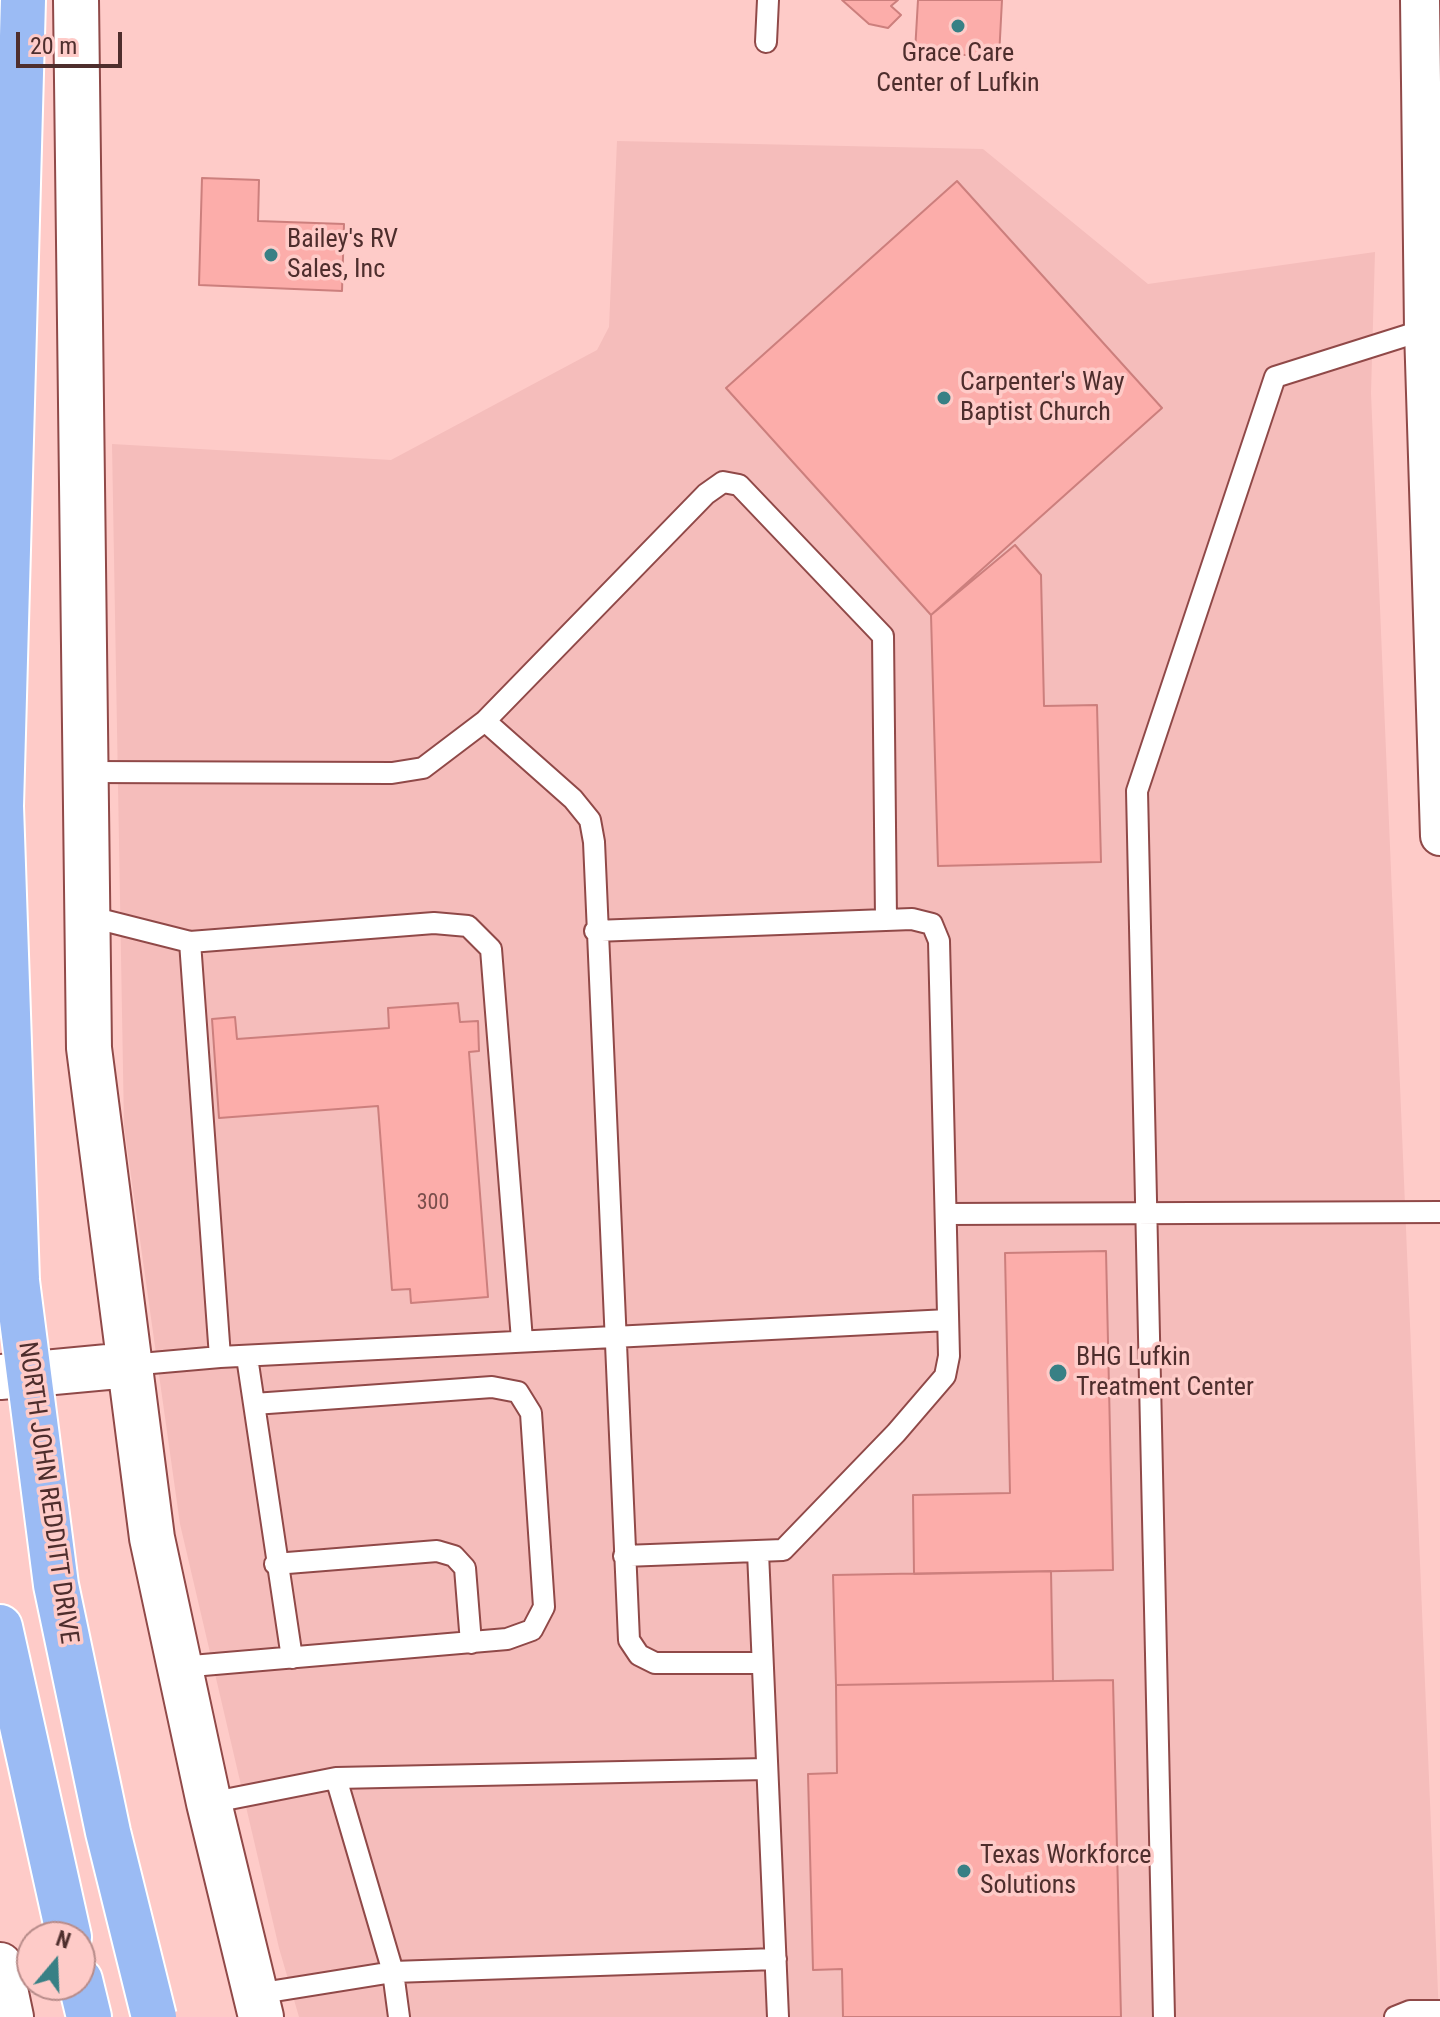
<!DOCTYPE html>
<html>
<head>
<meta charset="utf-8">
<style>
	body { margin:0 }
	#map { position:relative; width:1440px; height:2017px; overflow:hidden; background:#fecbc8; font-family:"Roboto Condensed",sans-serif }
	canvas { display:block }
	.north { position:absolute; left:16px; top:1921px; width:80px; height:80px; box-sizing:border-box; background:#fecbc8; border:2px solid #b88c8a; border-radius:50%; rotate:19deg; font-size:22px; font-weight:700; line-height:32px; text-align:center; color:#4e2e2d }
	.north::after { content:''; display:block; margin:auto; width:28px; height:36px; background:#388085; clip-path:polygon(50% 0,100% 100%,50% 72%,0 100%) }
	.scale { position:absolute; left:16px; top:32px; width:106px; height:36px; box-sizing:border-box; border:4px solid #4e2e2d; border-top:0; padding-left:10px; font-size:24px; line-height:28px; white-space:nowrap; color:#4e2e2d; -webkit-text-stroke:6px #fecbc8; paint-order:stroke }
</style>
</head>
<body>
<div id="map">
<canvas width="1440" height="2017"></canvas>
<div class="north">N</div>
<div class="scale">20 m</div>
</div>
<script>
const ctx = document.querySelector('canvas').getContext('2d');
ctx.lineJoin = 'round';
function fillPath(path, color) {
  ctx.fillStyle = color;
  ctx.fill(path, 'evenodd');
}
function shape(rows) {
  const path = new Path2D();
  for (const r of rows) {
    path.moveTo(r[0], r[1]);
    for (let i = 2; i < r.length; i += 2) path.lineTo(r[i], r[i + 1]);
  }
  return path;
}
function trace(path, color, width, dash) {
  ctx.strokeStyle = color;
  ctx.lineWidth = width;
  ctx.lineCap = dash ? 'butt' : 'round';
  ctx.setLineDash(dash || []);
  ctx.stroke(path);
}
function drawText(font, color, halo, rows, align = 'center') {
  ctx.font = font + ' "Roboto Condensed",sans-serif';
  ctx.lineWidth = 7;
  ctx.setLineDash([]);
  ctx.textBaseline = 'middle';
  ctx.strokeStyle = halo;
  ctx.fillStyle = color;
  for (const [text, x, y, turn = 0] of rows) {
    ctx.save();
    ctx.translate(x, y);
    ctx.rotate((+turn || 0) * Math.PI / 180);
    ctx.textAlign = isNaN(turn) ? turn : align;
    if (halo) ctx.strokeText(text, 0, 0);
    ctx.fillText(text, 0, 0);
    ctx.restore();
  }
}
const built = shape([
	[617,141,983,149,1148,284,1375,252,1371,393,1439,2017,299,2017,279,1948,180,1524,124,1126,112,444,391,460,597,350,609,327]
]);
const building = shape([
	[842,0,898,0,891,6,901,15,888,28,869,24,842,0],
	[918,0,1002,0,999,57,915,52,918,0],
	[202,178,259,180,258,221,344,224,342,291,199,285,202,178],
	[957,181,1162,408,931,615,726,388,957,181],
	[1015,545,1041,575,1044,706,1097,705,1101,862,938,866,931,615,1015,545],
	[458,1003,460,1022,478,1021,479,1051,469,1052,488,1297,411,1303,410,1289,392,1290,378,1106,219,1118,212,1019,235,1017,237,1039,389,1028,388,1008,458,1003],
	[1106,1251,1113,1570,914,1574,913,1495,1010,1493,1005,1253,1106,1251],
	[1051,1571,1053,1681,836,1685,833,1575,1051,1571],
	[1113,1680,1121,2017,843,2017,842,1969,813,1970,808,1774,837,1773,836,1685,1113,1680]
]);
const service = shape([
	[766,42,768,0],
	[485,721,573,799,590,820,594,842,629,1640,639,1655,655,1663,762,1663],
	[86,772,392,773,423,768,485,721,706,494,723,482,739,485,883,636,886,919],
	[87,916,190,942,220,1357,129,1365],
	[595,931,912,919,932,924,939,941,949,1356,945,1376,896,1433,783,1550,624,1556],
	[190,942,434,923,468,926,491,949,522,1340],
	[947,1214,1440,1212],
	[220,1357,948,1320],
	[247,1357,292,1658],
	[758,1552,778,2017],
	[275,1564,437,1551,454,1556,465,1568,471,1643],
	[180,1667,507,1639,532,1630,544,1607,531,1413,518,1392,492,1387,254,1404],
	[209,1803,336,1778,766,1769],
	[256,1994,393,1972,336,1778],
	[399,2017,393,1972,776,1959],
	[1164,2017,1137,791,1275,377,1424,330],
	[1395,2017,1410,2011,1440,2011]
]);
const minor = shape([
	[1420,0,1424,330,1440,836]
]);
const tertiary = shape([
	[76,0,89,1048,152,1538,209,1803,261,2017],
	[0,1377,129,1365],
	[0,1965,11,2017]
]);
const trunk = shape([
	[17,1281,1,806,23,0],
	[0,1627,69,1937],
	[80,1980,89,2017]
]);
const trunkBridge = shape([
	[17,1281,56,1585,108,1832,154,2017]
]);
const markers = [
	[958,26,8,"#388085"],
	[271,255,8,"#388085"],
	[944,398,8,"#388085"],
	[1058,1373,10,"#388085"],
	[964,1871,8,"#388085"]
];
const numberNames = [
	["300",433,1203]
];
const poiNames = [
	["Grace Care",958,54,"center"],
	["Center of Lufkin",958,84,"center"],
	["Bailey's RV",287,240],
	["Sales, Inc",287,270],
	["Carpenter's Way",960,383],
	["Baptist Church",960,413],
	["BHG Lufkin",1076,1358],
	["Treatment Center",1076,1388],
	["Texas Workforce",980,1856],
	["Solutions",980,1886]
];
const streetNames = [
	["NORTH JOHN REDDITT DRIVE",47,1493,82]
];
fillPath(built, '#f5bdbb');
fillPath(building, '#fcadaa');
trace(building, '#cc7f7d', 2);
trace(service, '#904948', 24);
trace(minor, '#904948', 42);
trace(tertiary, '#904948', 48);
trace(trunk, '#fff', 48);
trace(service, '#fff', 20);
trace(minor, '#fff', 38);
trace(tertiary, '#fff', 44);
trace(trunk, '#9bbbf4', 44);
trace(trunkBridge, '#fff', 48, []);
trace(trunkBridge, '#9bbbf4', 44);
for (const [x, y, r, color] of markers) {
  const dot = new Path2D();
  dot.arc(x, y, r, 0, 2 * Math.PI);
  ctx.fillStyle = color;
  ctx.fill(dot);
  trace(dot, '#fecbc8', 3);
}
drawText('22px', '#7a4e4c', null, numberNames);
drawText('26px', '#4e2e2d', '#fecbc8', poiNames, 'left');
drawText('26px', '#4e2e2d', '#fecbc8', streetNames);
</script>
</body>
</html>
